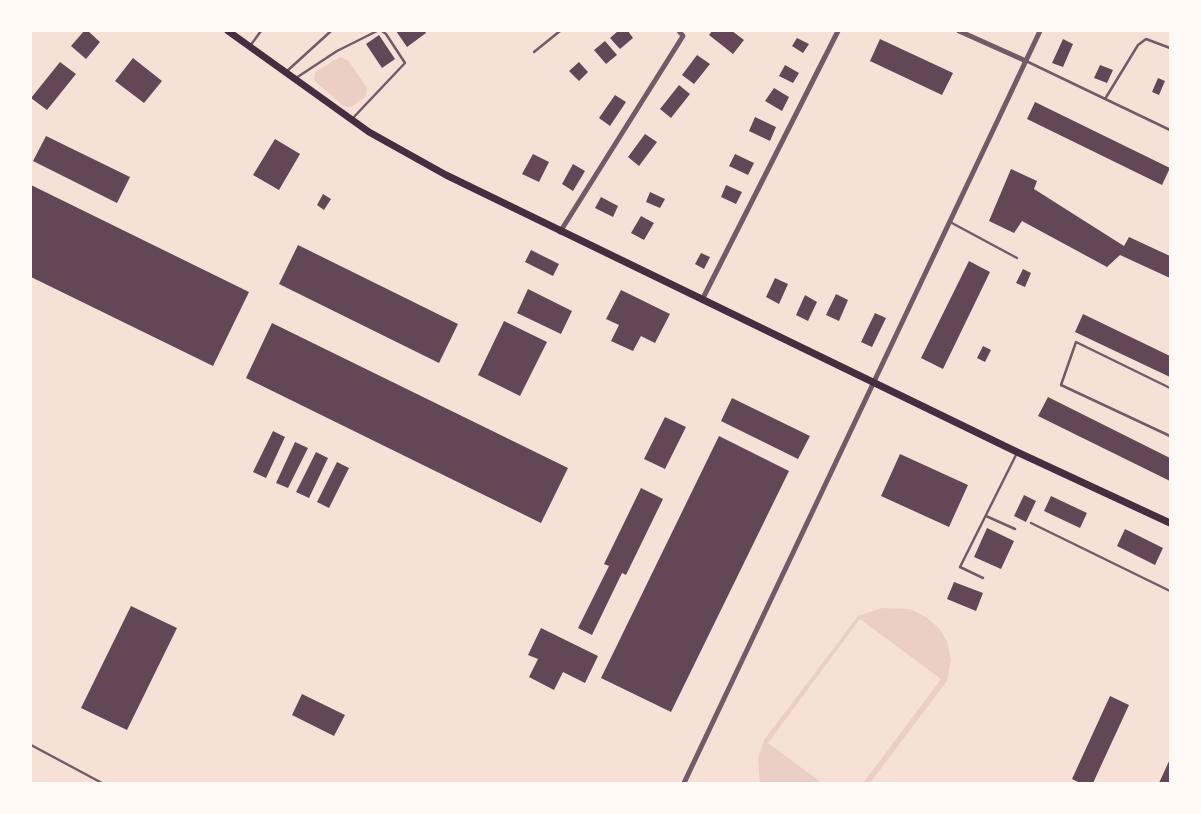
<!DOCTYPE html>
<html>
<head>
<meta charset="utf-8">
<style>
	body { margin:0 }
	#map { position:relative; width:1201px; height:814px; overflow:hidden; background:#f7e1d7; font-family:Bitter,serif }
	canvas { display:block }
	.frame { position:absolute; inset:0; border:32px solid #fffaf5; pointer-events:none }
</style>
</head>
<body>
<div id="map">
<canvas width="1201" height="814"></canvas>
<div class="frame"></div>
</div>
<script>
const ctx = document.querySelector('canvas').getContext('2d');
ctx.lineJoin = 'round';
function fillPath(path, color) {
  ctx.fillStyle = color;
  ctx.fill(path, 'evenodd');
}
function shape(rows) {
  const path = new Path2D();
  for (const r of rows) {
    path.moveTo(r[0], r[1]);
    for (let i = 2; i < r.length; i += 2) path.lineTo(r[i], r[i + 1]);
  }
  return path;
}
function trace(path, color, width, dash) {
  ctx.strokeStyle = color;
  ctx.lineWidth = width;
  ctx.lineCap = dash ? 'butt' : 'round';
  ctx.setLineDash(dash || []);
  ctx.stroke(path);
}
const green = shape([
	[340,57,348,60,367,88,366,96,352,107,343,106,314,80,315,72],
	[881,608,910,609,926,617,939,628,947,641,951,659,947,681,870,783,863,783,941,679,860,619,768,743,822,783,760,783,758,759,764,740,858,616]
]);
const building = shape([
	[84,31,88,31,100,42,86,59,71,46],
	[396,31,425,31,426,33,407,47],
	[618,31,628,31,633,38,620,49,610,38],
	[712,31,732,31,744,40,733,54,709,35],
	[379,35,395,59,382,68,366,44],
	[797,38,809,44,803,53,792,46],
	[880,39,953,73,942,95,870,61],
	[1063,39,1073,44,1063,67,1052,63],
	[605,41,617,55,606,64,594,50],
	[697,55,710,64,694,84,682,75],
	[133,58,162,81,144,103,115,81],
	[60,62,76,74,47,110,31,98],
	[579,62,588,72,579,81,569,71],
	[785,65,799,73,793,83,779,76],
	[1100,65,1113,70,1107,83,1094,78],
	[1158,78,1165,81,1159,95,1152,92],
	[679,85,690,94,671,118,660,109],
	[774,88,789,97,782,111,765,101],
	[615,95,626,102,610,126,599,118],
	[1035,102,1170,168,1162,185,1027,119],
	[755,117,776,127,770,141,749,131],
	[645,134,657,142,639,166,628,157],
	[46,136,130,177,117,203,33,161],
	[275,139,300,154,279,190,253,175],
	[533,154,549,162,539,182,522,174],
	[735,154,754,163,748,175,729,166],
	[573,164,585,171,573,191,562,184],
	[1011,169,1037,181,1034,189,1124,246,1129,237,1170,256,1170,278,1120,255,1107,267,1022,221,1014,233,989,221],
	[31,185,249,292,213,366,31,277],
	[726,185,742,192,736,204,721,197],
	[650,192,665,199,660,208,646,202],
	[323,194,331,199,324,210,317,205],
	[601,197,618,206,613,217,595,208],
	[641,216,654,223,644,240,631,233],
	[298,245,458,324,439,363,279,284],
	[531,250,559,264,553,276,525,262],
	[701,253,710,257,704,269,695,264],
	[969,261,990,272,943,369,921,358],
	[1023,269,1031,273,1025,287,1016,283],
	[775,278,788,284,779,304,766,297],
	[528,289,572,311,561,334,517,313],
	[621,290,670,314,655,343,641,336,633,351,611,341,619,325,606,319],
	[836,294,848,300,839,321,826,315],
	[805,295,817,302,808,321,796,315],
	[875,313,886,318,872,347,861,342],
	[1083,314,1170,356,1170,377,1075,332],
	[504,321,547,342,520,396,478,375],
	[272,323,568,468,541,523,246,378],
	[983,346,991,350,985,362,977,358],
	[1048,397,1170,458,1170,481,1038,416],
	[732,398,810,436,798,459,721,421],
	[665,417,686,427,665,469,644,459],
	[273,431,285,437,266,478,253,472],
	[719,436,789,471,671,712,601,678],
	[295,442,308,448,288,488,276,483],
	[316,452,328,458,309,498,296,492],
	[900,454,968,485,949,527,881,496],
	[337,462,349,468,329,508,317,502],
	[641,488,663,499,626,575,622,573,592,635,578,628,609,566,604,564],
	[1024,495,1036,501,1026,522,1014,516],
	[1051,496,1087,513,1080,528,1044,511],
	[987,528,1014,541,1001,569,974,557],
	[1125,529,1163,548,1155,565,1117,546],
	[954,582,983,593,976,611,947,599],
	[131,606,177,628,127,730,81,708],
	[541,628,598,656,585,683,563,672,554,690,529,677,538,659,528,655],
	[302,694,345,715,334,736,292,715],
	[1110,696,1129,705,1093,783,1080,783,1072,779],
	[1170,759,1170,783,1159,783]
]);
const service = shape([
	[250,46,261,31],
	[534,52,560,31],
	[1026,61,1170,130],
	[286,72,331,31],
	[296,78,337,51,377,31],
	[1105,99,1138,45,1146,39,1170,48],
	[352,119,405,63,386,34,382,31],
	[950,222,1017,258],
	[1170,388,1076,342,1061,385,1170,436],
	[986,516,1015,529],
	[1031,523,1170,591],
	[983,578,960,567,1017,453],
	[31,745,102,783]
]);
const minor = shape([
	[959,31,1026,61],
	[560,232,683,36,679,31],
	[702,300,838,31],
	[684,783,1040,31]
]);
const secondary = shape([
	[228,31,369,132,446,175,1017,452,1170,523]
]);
fillPath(green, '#ebcfc5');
fillPath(building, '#644757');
trace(service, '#755966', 2.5);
trace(minor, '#755966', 5);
trace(secondary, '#4a2c40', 7);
</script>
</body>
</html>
